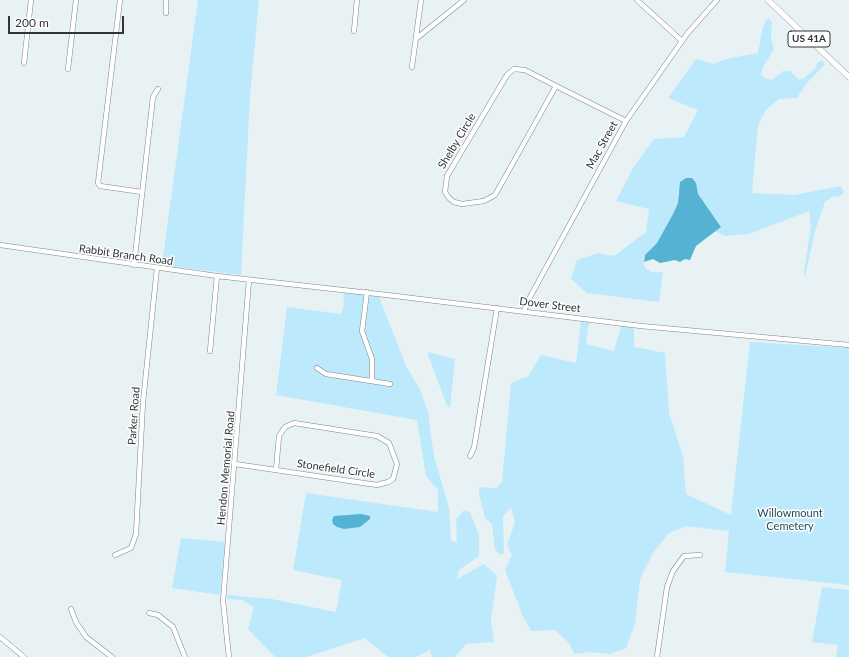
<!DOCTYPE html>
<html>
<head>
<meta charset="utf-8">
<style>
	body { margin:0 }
	#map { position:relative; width:849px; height:657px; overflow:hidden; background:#e8f1f4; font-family:Lato,sans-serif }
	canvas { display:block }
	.scale { position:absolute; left:8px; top:16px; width:116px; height:18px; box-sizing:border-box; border:2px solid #323537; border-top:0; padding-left:5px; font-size:12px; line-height:14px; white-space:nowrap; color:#323537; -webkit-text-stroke:3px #fff; paint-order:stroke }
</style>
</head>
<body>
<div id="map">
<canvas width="849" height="657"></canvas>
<div class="scale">200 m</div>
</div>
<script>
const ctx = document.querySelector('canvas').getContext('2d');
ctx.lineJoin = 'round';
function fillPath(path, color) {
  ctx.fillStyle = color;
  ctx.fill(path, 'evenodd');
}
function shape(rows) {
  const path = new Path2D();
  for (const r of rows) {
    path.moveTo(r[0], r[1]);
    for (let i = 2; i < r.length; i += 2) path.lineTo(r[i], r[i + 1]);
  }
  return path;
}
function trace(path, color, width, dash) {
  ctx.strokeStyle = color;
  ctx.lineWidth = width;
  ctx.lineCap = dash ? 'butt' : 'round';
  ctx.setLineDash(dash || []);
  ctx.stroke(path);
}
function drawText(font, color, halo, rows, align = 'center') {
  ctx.font = font + ' Lato,sans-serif';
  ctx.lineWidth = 3;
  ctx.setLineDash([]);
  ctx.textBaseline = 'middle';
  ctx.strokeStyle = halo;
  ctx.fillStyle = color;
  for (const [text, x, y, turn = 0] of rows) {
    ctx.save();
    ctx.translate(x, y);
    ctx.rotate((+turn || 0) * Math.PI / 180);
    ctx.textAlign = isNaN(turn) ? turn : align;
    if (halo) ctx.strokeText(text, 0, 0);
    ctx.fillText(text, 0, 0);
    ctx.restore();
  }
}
const green = shape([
	[198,0,259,0,250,96,241,275,162,265],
	[768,18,772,22,771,37,774,49,763,67,761,74,764,78,772,80,783,71,790,71,798,79,803,79,815,69,817,63,822,60,825,64,806,84,797,98,779,99,766,110,758,125,752,193,794,195,841,186,844,192,840,196,832,197,825,202,815,231,805,277,804,272,811,227,809,211,749,234,725,236,715,231,721,227,697,194,696,183,678,192,678,203,673,214,657,243,645,255,643,259,644,267,651,272,663,272,659,302,587,293,571,279,577,260,598,253,614,256,646,232,649,209,616,201,633,168,654,139,684,137,698,110,668,98,696,59,714,64,726,59,758,53,763,26],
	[343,291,379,297,406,366,420,389,428,412,434,456,449,508,451,541,457,542,456,519,464,510,470,512,479,535,479,556,459,570,457,579,484,564,497,576,491,620,494,642,466,644,455,657,432,657,430,650,415,657,388,657,365,638,306,657,275,657,248,629,254,607,242,600,227,599,227,595,272,599,336,612,342,580,293,570,306,493,438,512,438,490,426,476,417,420,276,395,287,307,341,314,344,304],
	[581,321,589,322,586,344,614,351,621,326,634,328,634,347,665,353,669,413,683,456,686,494,731,515,750,342,849,348,849,585,725,572,729,531,686,526,669,533,653,553,640,579,635,624,626,648,610,654,589,652,574,654,569,643,555,630,531,631,522,614,505,570,512,555,507,545,515,523,511,507,503,517,504,553,501,555,495,550,492,524,485,518,479,494,479,487,496,488,502,482,511,383,528,376,541,355,576,363],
	[427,352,455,359,450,407,447,406],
	[181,538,225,542,220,595,172,588],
	[822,587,849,590,849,657,836,657,838,645,812,642]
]);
const water = shape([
	[686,178,692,178,696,183,698,194,721,227,696,246,690,260,685,259,680,262,675,260,660,263,653,259,644,262,645,255,657,243,673,214,678,203,680,182],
	[361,514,370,516,370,519,360,527,344,529,337,527,333,524,332,520,334,516]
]);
const minor = shape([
	[120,0,98,183,100,186,142,192],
	[637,0,682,41],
	[166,13,166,0],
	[354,31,357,0],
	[417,38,464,0],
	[24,63,31,0],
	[412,67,421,0],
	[68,69,76,0],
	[556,86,495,195,484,201,462,204,454,202,449,198,445,192,447,176,507,75,514,69,525,70,556,86,626,121],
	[0,245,217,276,387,295,641,326,849,345],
	[134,265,153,97,158,89],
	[367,292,362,331,372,359,372,381],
	[524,311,529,299,626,121,687,34,717,0],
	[210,351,217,276],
	[317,368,326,374,390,384],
	[470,456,474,448,497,308],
	[235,464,377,485,388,482,393,479,397,464,389,443,377,436,294,423,285,427,279,436,276,470],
	[115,555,131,548,136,534,143,402,157,268],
	[71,609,76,622,86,637,112,657],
	[149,613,158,615,173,627,185,657],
	[0,637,24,657],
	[229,657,223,601,249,280],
	[657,657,667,587,673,571,684,556,700,555]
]);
const major = shape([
	[768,0,849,77]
]);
const shields = [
	[809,39,42]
];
const shieldNames = [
	["US 41A",809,39]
];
const streetNames = [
	["Shelby Circle",457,141,-59],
	["Mac Street",602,145,-61],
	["Rabbit Branch Road",126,255,8],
	["Dover Street",550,305,7],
	["Parker Road",134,416,-86],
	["Hendon Memorial Road",226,468,-85],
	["Stonefield Circle",336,469,8]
];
const parkNames = [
	["Willowmount",790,513],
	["Cemetery",790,526]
];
fillPath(green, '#bceafc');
fillPath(water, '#55b2d2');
trace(minor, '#7e8689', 5.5);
trace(major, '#7e8689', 6);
trace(minor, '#fff', 4.5);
trace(major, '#fff', 5.5);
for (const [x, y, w] of shields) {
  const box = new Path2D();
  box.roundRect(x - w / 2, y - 8, w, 16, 3);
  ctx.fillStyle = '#fff';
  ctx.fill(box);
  trace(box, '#323537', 1);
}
drawText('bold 10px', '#323537', null, shieldNames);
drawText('11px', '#323537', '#fff', streetNames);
drawText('11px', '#224b5a', '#fff', parkNames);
</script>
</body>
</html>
